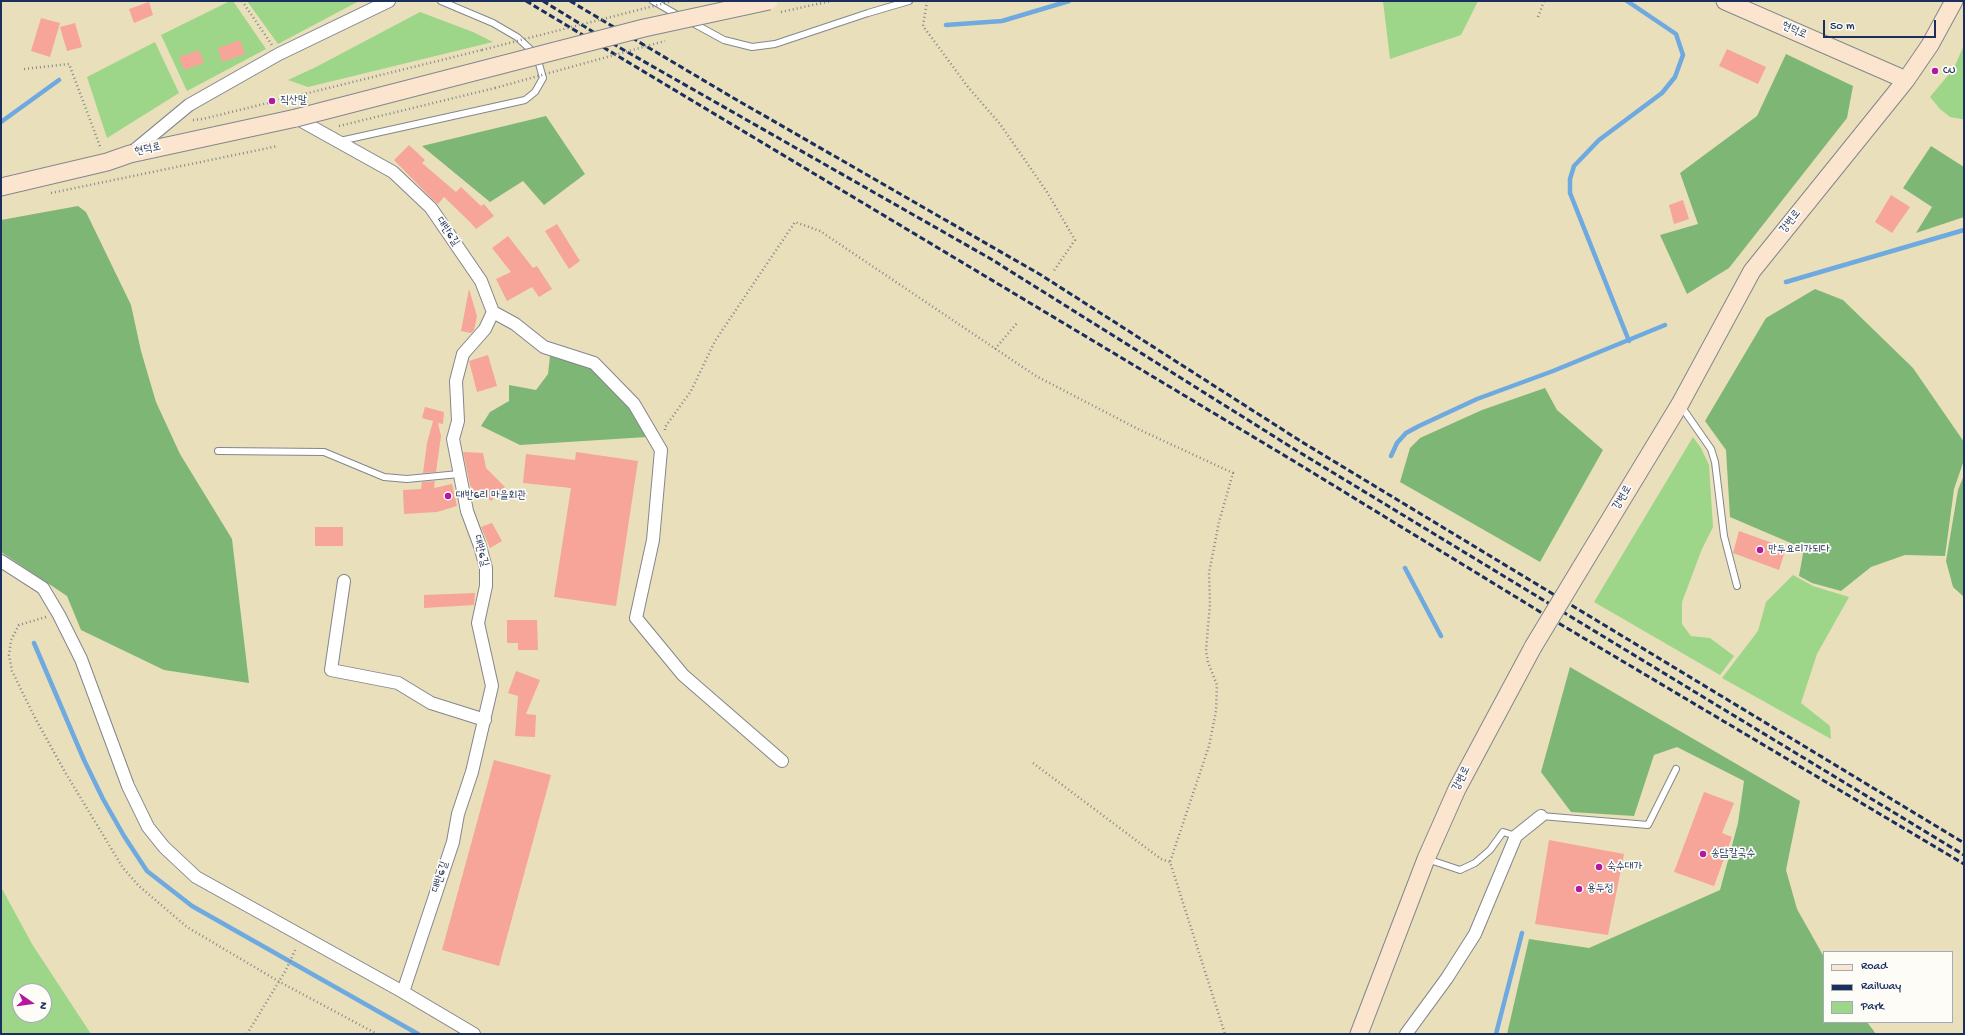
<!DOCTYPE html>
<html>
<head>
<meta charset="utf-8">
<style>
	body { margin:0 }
	#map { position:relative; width:1965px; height:1035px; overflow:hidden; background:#e9dfbb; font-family:"Gochi Hand",sans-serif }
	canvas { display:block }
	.frame { position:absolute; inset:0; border:2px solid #1b2f5e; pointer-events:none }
	.legend { position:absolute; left:1823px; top:951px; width:130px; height:72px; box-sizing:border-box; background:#fdfcf7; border:1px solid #a3aaba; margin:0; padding:5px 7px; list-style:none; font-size:12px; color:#1b2f5e }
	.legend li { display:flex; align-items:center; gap:8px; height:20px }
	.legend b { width:20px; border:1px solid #a3aaba }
	.north { position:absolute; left:12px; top:983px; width:40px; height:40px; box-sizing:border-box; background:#fdfcf7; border:1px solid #a3aaba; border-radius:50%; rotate:103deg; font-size:11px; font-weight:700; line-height:16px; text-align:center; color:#1b2f5e }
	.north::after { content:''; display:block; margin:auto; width:14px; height:18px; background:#b5179e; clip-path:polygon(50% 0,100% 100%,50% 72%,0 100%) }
	.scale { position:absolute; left:1823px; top:20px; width:113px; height:18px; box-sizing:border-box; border:2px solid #1b2f5e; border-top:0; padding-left:5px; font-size:12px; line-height:14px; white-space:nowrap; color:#1b2f5e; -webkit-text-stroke:3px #fdfcf7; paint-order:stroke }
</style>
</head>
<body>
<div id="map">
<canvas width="1965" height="1035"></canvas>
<div class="frame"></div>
<ul class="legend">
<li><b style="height:5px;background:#fce5cf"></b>Road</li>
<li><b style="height:5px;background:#1b2f5e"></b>Railway</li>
<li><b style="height:11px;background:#9dd689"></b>Park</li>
</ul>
<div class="north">N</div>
<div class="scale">50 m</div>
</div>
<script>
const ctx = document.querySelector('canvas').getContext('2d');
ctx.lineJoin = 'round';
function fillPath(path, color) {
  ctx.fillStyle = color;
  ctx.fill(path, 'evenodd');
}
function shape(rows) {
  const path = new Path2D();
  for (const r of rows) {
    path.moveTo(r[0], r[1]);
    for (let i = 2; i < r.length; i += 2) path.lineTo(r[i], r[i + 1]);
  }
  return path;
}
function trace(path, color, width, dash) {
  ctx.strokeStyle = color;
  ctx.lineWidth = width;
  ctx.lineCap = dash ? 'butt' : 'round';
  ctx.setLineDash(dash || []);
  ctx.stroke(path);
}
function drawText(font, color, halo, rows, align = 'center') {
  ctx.font = font + ' "Gochi Hand","Poor Story",sans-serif';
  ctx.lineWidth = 3.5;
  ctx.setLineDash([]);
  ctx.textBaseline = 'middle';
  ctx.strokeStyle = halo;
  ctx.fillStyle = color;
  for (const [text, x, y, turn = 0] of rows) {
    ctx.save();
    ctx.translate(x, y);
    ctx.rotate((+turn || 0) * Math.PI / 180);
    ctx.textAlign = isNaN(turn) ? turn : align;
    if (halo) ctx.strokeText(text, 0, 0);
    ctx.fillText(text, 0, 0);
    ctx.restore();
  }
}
const green = shape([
	[230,1,233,1,266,49,187,91,161,35],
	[247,1,359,1,278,44],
	[1383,1,1478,1,1461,35,1390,59],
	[420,12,473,32,493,42,308,87,288,80,316,67],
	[155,42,179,93,107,138,87,77],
	[1964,45,1964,119,1961,119,1950,117,1940,109,1930,97,1954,68],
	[1693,437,1701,448,1709,465,1713,527,1702,549,1682,602,1682,624,1691,636,1710,638,1734,656,1720,675,1594,602],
	[1793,575,1813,586,1849,597,1817,654,1801,703,1830,726,1831,739,1722,678,1758,631,1766,602],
	[1,887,32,944,91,1034,1,1034],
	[20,991,44,991,44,1015,20,1015]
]);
const forest = shape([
	[1786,54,1853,86,1847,118,1729,268,1687,294,1660,235,1698,224,1680,173,1757,116],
	[546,116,585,174,544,205,523,181,490,202,422,146],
	[1931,146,1964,167,1964,217,1916,233,1932,207,1903,188],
	[78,206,86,212,131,305,141,351,156,402,180,454,232,539,249,683,164,670,81,630,67,596,1,552,1,220],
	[1815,289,1843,300,1913,368,1964,442,1964,460,1954,489,1945,556,1905,555,1871,567,1841,591,1812,583,1799,576,1803,554,1793,544,1730,517,1726,450,1705,421,1766,318],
	[550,356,591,367,631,408,647,437,520,445,481,426,490,412,509,401,509,385,536,390,548,374],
	[1545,388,1557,410,1603,450,1540,562,1400,482,1410,448,1420,438,1482,410],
	[1964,475,1964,597,1953,587,1946,561,1958,490],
	[1570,667,1800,801,1786,870,1797,909,1824,957,1824,1022,1867,1022,1876,1034,1507,1034,1529,939,1589,948,1720,890,1738,823,1744,781,1677,747,1654,755,1634,816,1571,812,1541,772]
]);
const stream = shape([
	[1627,1,1676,34,1683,55,1675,77,1662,93,1599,140,1574,166,1570,179,1570,193,1629,341],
	[946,25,1002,21,1069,1],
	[1,122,59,80],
	[1786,282,1964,230],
	[1391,456,1397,443,1406,433,1419,426,1477,399,1553,371,1665,325],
	[1405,568,1441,636],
	[34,643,84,760,103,799,124,836,147,871,192,906,418,1034],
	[1496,1034,1522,933]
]);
const building = shape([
	[149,2,153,15,134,23,129,9],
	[41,18,60,23,50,57,31,51],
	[75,23,82,47,67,51,60,27],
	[240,40,245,54,222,62,218,48],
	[1727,49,1766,67,1758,84,1719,66],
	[199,50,204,63,184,70,179,57],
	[409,145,425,160,422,163,456,192,461,187,481,206,484,204,494,216,476,229,470,222,444,197,438,204,431,198,394,160],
	[1891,195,1910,207,1892,233,1875,222],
	[1683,200,1689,219,1674,224,1669,205],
	[557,224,580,261,569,269,545,231],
	[508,236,533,268,537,266,552,289,539,297,532,287,507,301,496,279,511,272,492,248],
	[469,289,477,316,474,330,471,333,461,331],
	[488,355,497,386,477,392,469,361],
	[425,407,444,412,443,424,438,423,441,436,436,472,423,473,427,443,433,421,422,418],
	[463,452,483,453,486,468,505,487,491,501,481,491,476,494,470,485],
	[576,452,638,461,616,606,554,597,571,488,523,483,526,454,575,460],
	[435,481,434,488,452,484,457,506,437,512,404,514,403,490,421,489,422,482],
	[492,523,502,541,490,548,481,527],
	[315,527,343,527,343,546,315,546],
	[1739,531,1786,548,1779,570,1733,553],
	[475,593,474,605,424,608,424,595],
	[507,620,537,620,538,650,518,650,518,643,507,643],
	[516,671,540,680,526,714,536,715,535,737,515,736,518,696,508,693],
	[494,760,551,775,499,966,442,950],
	[1704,792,1734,803,1722,833,1732,837,1714,886,1674,872],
	[1549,840,1624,854,1608,935,1535,924]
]);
const path = shape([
	[242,1,272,45],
	[927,1,923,26,968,87,1000,124,1047,192,1075,240,1053,272],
	[781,12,831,1],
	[1538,17,1544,1],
	[24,69,69,64,101,149],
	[193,120,203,119,482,50],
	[339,126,495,88],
	[51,193,278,146],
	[995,349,1017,323],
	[665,430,665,427,691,391,715,341,795,222,820,231,1036,376,1138,429,1233,473,1219,522,1209,573,1210,604,1206,651,1208,662,1217,685,1216,711,1209,746,1170,862],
	[46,617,19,625,11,640,9,655,12,671,34,716,65,772,123,868,139,886,187,927,278,981,377,1034],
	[1033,763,1161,859,1170,862,1225,1034],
	[247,1034,286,970,296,948]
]);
const lane = shape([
	[653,1,681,17],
	[691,22,724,40,752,47,775,44,868,13,909,1],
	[340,141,525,100,535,92,543,78,539,64,531,50,517,37,493,23,441,1],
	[1681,406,1711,449,1715,462,1724,536,1737,586],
	[218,451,324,452,384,477,407,479,459,474],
	[1541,816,1648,825,1676,769],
	[1427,859,1460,870,1475,863,1490,850,1503,832,1516,836]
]);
const street = shape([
	[296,118,393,172,431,208,481,281,493,312,485,329,463,354,456,381,458,421,453,439,467,511,480,546,486,568,486,586,478,623,492,686,472,772,458,814,453,842,403,992],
	[131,153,189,105,279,54,389,1],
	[493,312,515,324,544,347,594,363,634,404,661,450,653,540,636,618,683,675,782,761],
	[1,561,43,588,59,615,81,659,128,786,148,827,164,847,196,877,403,992,474,1034],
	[344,581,331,670,398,683,431,703,485,720],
	[1406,1034,1447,978,1475,934,1516,836,1541,816]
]);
const secondary = shape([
	[1725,1,1906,80],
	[1,187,107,162,130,154,296,118],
	[1580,569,1680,404,1752,271,1906,80,1930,45,1954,1],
	[1359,1034,1426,859,1457,789,1533,647]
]);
const rail = shape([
	[526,1,1292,460,1560,624,1964,864],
	[543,1,608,41,991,259,1299,452,1964,855],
	[570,1,730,96,1041,275,1302,442,1964,843]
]);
const pathBridge = shape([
	[482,50,673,1],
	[495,88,665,41]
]);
const secondaryBridge = shape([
	[296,118,644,28,769,1],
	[1533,647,1580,569]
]);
const markers = [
	[1935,71,4,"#b5179e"],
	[272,101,4,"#b5179e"],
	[448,496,4,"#b5179e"],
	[1760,550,4,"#b5179e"],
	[1703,854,4,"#b5179e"],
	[1599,867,4,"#b5179e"],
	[1579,889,4,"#b5179e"]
];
const streetNames = [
	["현덕로",1794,31,24],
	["현덕로",148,150,-12],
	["강변로",1791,222,-51],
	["대반6길",447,232,56],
	["강변로",1623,498,-59],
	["대반6길",480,551,75],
	["강변로",1462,779,-63],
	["대반6길",441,877,-72]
];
const poiNames = [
	["CU",1943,71],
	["직산말",280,101],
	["대반6리 마을회관",456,496],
	["만두요리가되다",1768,550],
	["송담칼국수",1711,854],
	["숙수대가",1607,867],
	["용두정",1587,889]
];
fillPath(green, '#9dd689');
fillPath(forest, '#7eb775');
trace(stream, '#6ea9df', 4.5);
fillPath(building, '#f6a598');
trace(lane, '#82878c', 8);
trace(street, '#82878c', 14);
trace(secondary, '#82878c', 19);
trace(path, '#82878c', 2.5, [1, 3]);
trace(lane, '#fff', 6);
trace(street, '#fff', 12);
trace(secondary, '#fce5cf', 17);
trace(rail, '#1b2f5e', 3, [6, 3]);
trace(secondaryBridge, '#82878c', 19, []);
trace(pathBridge, '#82878c', 2.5, [1, 3]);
trace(secondaryBridge, '#fce5cf', 17);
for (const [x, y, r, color] of markers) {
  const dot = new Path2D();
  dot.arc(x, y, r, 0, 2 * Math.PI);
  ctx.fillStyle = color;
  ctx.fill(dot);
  trace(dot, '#fdfcf7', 1.5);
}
drawText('11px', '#1b2f5e', '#fdfcf7', streetNames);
drawText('11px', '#1b2f5e', '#fdfcf7', poiNames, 'left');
</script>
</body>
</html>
